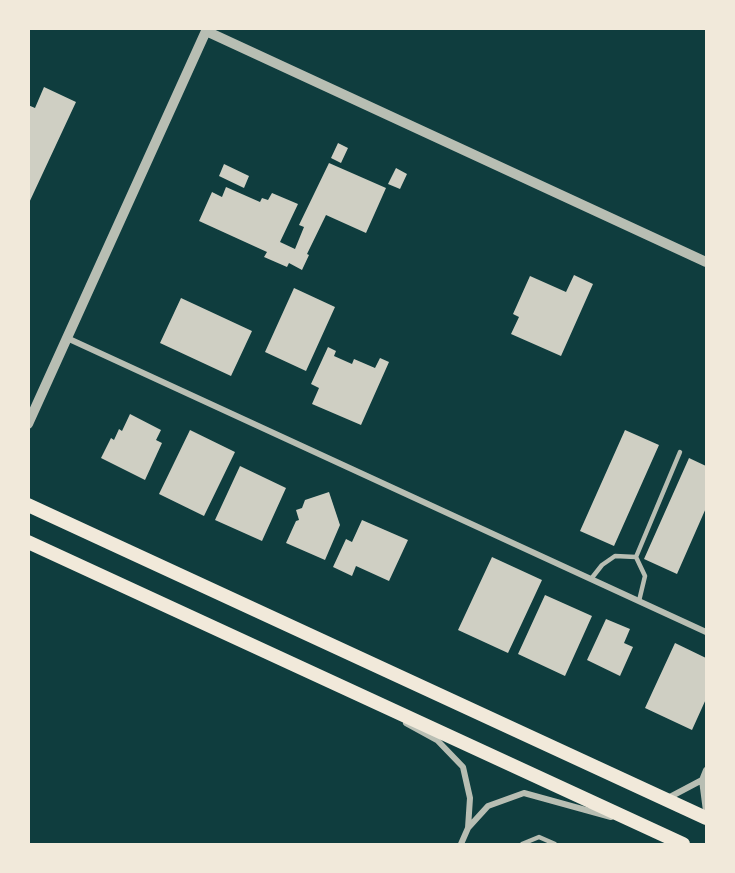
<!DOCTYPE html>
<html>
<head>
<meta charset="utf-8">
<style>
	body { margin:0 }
	#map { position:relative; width:735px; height:873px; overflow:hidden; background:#0f3d3e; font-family:"Roboto Condensed",sans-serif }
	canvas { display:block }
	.frame { position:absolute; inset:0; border:30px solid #f1e9da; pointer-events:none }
</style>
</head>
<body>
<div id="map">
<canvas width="735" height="873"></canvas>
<div class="frame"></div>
</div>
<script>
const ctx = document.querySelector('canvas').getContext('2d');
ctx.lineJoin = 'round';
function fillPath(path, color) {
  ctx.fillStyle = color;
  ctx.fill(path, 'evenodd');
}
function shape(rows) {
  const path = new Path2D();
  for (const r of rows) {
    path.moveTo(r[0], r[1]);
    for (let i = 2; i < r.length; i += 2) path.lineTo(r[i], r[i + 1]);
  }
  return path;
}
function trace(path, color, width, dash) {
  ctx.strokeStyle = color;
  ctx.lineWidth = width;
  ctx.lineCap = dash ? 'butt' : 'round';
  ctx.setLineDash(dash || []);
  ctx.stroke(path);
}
const building = shape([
	[44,87,76,102,28,205,28,105,35,108],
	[338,143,348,148,341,163,331,158],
	[329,163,386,188,366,233,326,215,307,254,309,255,302,270,289,263,287,267,264,257,267,252,199,221,212,192,222,197,226,187,260,202,262,198,268,200,272,193,298,204,280,242,295,249,304,227,299,225],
	[224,164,249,176,244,188,219,176],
	[396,168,407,174,400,189,388,184],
	[574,275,593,284,561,356,511,334,519,317,513,314,530,276,566,292],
	[294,288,335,307,306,371,265,352],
	[181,298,252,331,231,376,160,343],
	[328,347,336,351,334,356,352,364,354,359,375,368,380,358,389,362,361,425,312,404,319,388,311,384],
	[130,414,161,430,156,440,162,443,145,480,101,458,111,438,114,440,119,429,122,431],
	[190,430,235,452,204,516,159,494],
	[625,430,659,445,614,546,580,531],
	[689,458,706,466,706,508,677,574,644,559],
	[240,466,286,488,262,541,215,520],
	[329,492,340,525,325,560,286,543,296,521,299,520,296,510,302,508,305,500],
	[362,520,408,540,389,581,356,566,352,576,333,567,346,539,352,542],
	[492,557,542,580,508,653,458,630],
	[545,595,592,616,565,676,518,654],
	[606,619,630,629,624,643,633,647,620,676,587,660],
	[675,643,706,658,706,699,692,730,645,708]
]);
const service = shape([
	[591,579,602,565,615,556,636,557],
	[639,601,645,576,636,557,680,452],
	[522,844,539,837,555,844]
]);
const minor = shape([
	[67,338,706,632],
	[406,723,437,740,463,767,470,798,468,828],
	[706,770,702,780,706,811],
	[668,798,702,780],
	[461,844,468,828,488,806,524,793,611,817]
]);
const tertiary = shape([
	[28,424,206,31,706,262]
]);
const primary = shape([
	[28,505,706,818],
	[28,542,683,844]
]);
fillPath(building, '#cfcfc3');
trace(service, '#b8beb3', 4.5);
trace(minor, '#b8beb3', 6);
trace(tertiary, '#b8beb3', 10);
trace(primary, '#f1e9da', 14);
</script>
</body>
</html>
